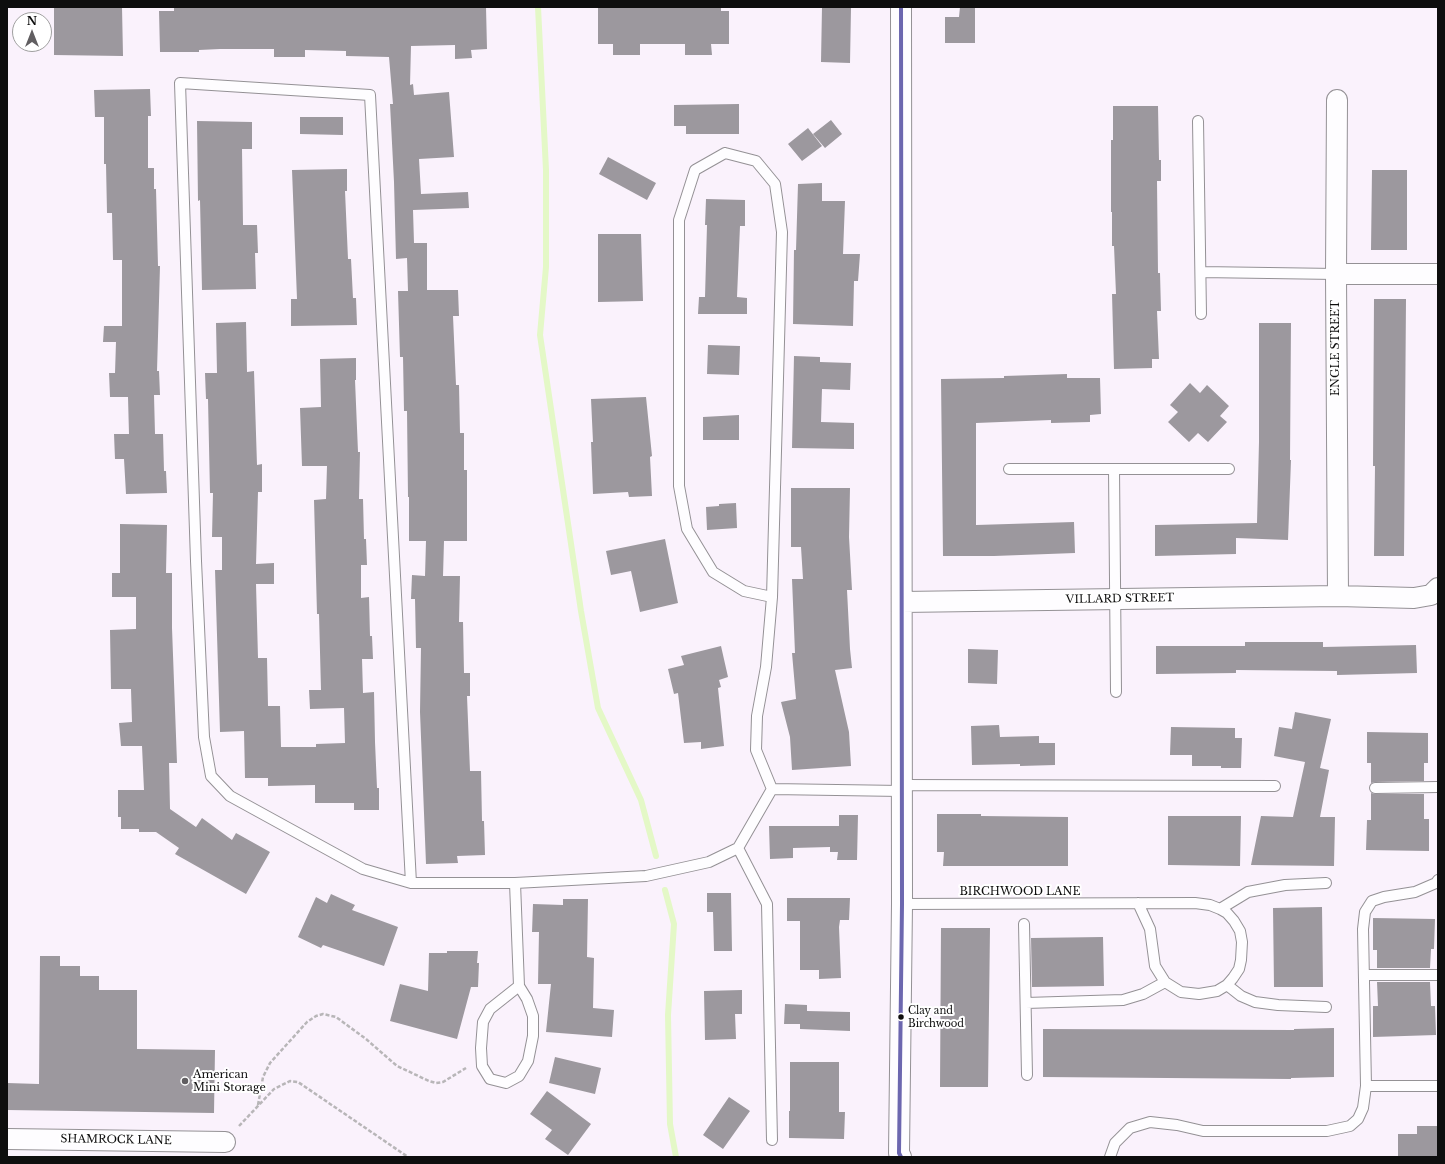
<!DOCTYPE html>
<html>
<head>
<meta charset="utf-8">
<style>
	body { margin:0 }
	#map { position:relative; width:1445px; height:1164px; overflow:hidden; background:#faf2fc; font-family:"Libre Baskerville",serif }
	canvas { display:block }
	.frame { position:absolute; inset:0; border:8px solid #0e0e0e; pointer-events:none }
	.north { position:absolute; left:12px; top:12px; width:40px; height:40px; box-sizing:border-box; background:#fff; border:1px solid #9f9f9f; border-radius:50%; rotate:0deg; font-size:11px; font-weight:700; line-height:16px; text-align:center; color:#0e0e0e }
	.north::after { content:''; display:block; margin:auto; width:14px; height:18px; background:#615e61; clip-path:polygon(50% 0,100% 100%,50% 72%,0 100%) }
</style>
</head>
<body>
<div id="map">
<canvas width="1445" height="1164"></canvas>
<div class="frame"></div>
<div class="north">N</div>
</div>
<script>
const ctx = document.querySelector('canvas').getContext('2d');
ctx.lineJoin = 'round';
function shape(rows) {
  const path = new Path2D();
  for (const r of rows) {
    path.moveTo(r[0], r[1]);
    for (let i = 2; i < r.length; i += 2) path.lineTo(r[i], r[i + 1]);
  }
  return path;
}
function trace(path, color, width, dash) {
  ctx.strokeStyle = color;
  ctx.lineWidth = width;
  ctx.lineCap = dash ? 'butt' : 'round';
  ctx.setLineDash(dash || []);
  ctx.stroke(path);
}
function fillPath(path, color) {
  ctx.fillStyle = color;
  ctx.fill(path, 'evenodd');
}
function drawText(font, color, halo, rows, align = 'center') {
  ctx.font = font + ' "Libre Baskerville",serif';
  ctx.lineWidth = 4;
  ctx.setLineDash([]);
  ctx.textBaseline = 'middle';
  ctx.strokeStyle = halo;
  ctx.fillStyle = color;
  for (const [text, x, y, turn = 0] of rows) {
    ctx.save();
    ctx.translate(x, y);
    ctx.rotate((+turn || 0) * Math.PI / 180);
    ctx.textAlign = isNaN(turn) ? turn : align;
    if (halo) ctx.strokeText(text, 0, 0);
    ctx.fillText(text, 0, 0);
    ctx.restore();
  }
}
const stream = shape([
	[538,7,546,170,546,267,540,335,581,611,598,708,641,800,656,856],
	[665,890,674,924,668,1015,670,1124,676,1157]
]);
const building = shape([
	[54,7,122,7,123,56,54,55],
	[174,7,486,7,487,49,471,50,472,58,455,59,455,45,411,46,410,85,413,84,414,95,449,92,454,157,419,159,421,194,468,192,469,208,413,210,414,243,427,243,427,290,458,290,459,316,453,316,456,385,459,385,460,433,464,433,464,470,467,470,467,541,444,541,443,576,460,576,459,622,463,622,464,673,470,673,470,696,467,696,470,771,481,771,482,821,484,821,485,855,457,856,458,863,426,864,420,712,421,648,416,648,415,599,411,599,412,575,425,576,426,541,409,541,409,497,408,497,407,411,404,411,403,357,400,357,398,291,408,291,407,258,396,259,394,182,390,104,393,104,389,57,346,56,346,51,305,50,305,57,274,57,274,49,220,49,199,50,199,52,160,52,159,11,174,11],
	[598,7,721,7,721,11,729,11,729,44,711,44,712,55,685,55,685,44,640,44,640,55,613,55,613,44,598,44],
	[822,7,851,8,850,63,821,62],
	[960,7,975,7,975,43,945,43,945,17,959,17],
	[150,89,151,116,148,116,148,168,154,168,154,189,156,189,158,266,160,266,157,371,159,371,160,395,154,395,155,434,163,434,164,471,166,471,167,493,126,494,124,459,115,459,114,434,129,434,128,397,110,397,109,373,115,373,116,342,103,342,104,326,122,326,122,260,113,260,112,213,107,213,106,164,104,164,104,117,95,117,94,90],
	[739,104,739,134,686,134,686,126,674,126,674,105],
	[1113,106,1158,106,1159,160,1161,160,1161,181,1157,181,1158,273,1160,273,1161,311,1157,311,1159,359,1152,359,1152,368,1114,369,1112,294,1116,294,1114,246,1112,246,1112,212,1111,212,1111,140,1113,140],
	[300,117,343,117,343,135,300,134],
	[831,120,842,134,825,148,813,134],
	[197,121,252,122,252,149,242,149,243,225,257,225,258,253,255,253,256,289,202,290,200,200,198,201],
	[808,128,822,146,802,161,788,144],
	[608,157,656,183,647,200,599,174],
	[347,169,347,191,345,191,348,259,351,259,353,298,356,298,357,325,291,326,291,299,297,299,292,170],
	[1372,170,1407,170,1407,250,1371,250],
	[822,183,822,201,845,201,843,254,860,254,858,281,854,281,853,326,793,324,794,250,796,250,798,184],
	[706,199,745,200,745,226,740,226,737,297,747,298,747,314,698,314,699,297,705,297,707,225,705,225],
	[598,234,641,234,643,301,598,302],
	[1374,299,1406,299,1404,556,1374,556,1375,466,1373,466],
	[246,322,247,372,254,371,257,465,262,464,262,492,258,492,256,564,274,563,274,584,256,584,258,658,267,658,268,706,280,706,281,747,316,747,316,744,345,743,344,708,310,709,309,690,321,690,319,614,317,614,314,500,326,499,327,466,302,466,300,408,321,407,320,359,356,358,356,380,355,380,358,452,360,452,359,499,363,499,364,539,366,539,367,565,361,565,361,598,369,597,370,636,372,636,373,659,362,659,363,693,374,692,375,742,377,788,379,788,379,810,354,810,354,803,315,803,315,785,268,786,268,778,245,778,244,731,220,732,215,570,222,570,222,537,212,537,213,493,210,493,208,399,206,399,205,373,217,373,216,323],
	[1259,323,1291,323,1290,460,1291,460,1288,540,1236,538,1236,554,1155,556,1155,525,1257,523,1259,442],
	[708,345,740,346,739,375,707,374],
	[794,356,820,357,820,362,851,363,850,390,822,389,821,422,854,423,854,449,792,448],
	[1067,374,1067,378,1100,378,1101,414,1090,415,1090,422,1051,423,1051,420,976,423,976,525,1074,522,1075,553,994,556,943,556,941,379,1004,378,1004,376],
	[1190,383,1200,393,1207,385,1229,406,1220,416,1227,422,1208,442,1198,433,1189,442,1168,422,1178,412,1170,405],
	[646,397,652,456,650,457,652,496,629,497,628,492,593,494,591,442,593,442,591,399],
	[739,415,739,440,703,440,703,417],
	[791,488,850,488,849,537,852,590,847,590,850,649,852,668,835,670,849,732,851,766,792,770,790,737,781,702,796,699,792,653,795,653,792,579,803,579,801,547,791,547],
	[736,503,737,528,707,530,706,507,719,506,719,504],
	[120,524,167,525,166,573,172,573,172,628,177,763,169,763,170,809,196,827,202,818,232,840,236,833,270,852,246,894,175,854,179,848,156,832,139,832,139,829,121,829,121,817,118,817,118,790,144,790,142,746,121,746,119,723,132,722,131,689,111,689,110,630,136,629,136,597,112,597,112,573,120,573],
	[665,539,678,603,640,612,631,571,611,575,606,551],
	[1245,642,1323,642,1323,647,1416,645,1417,673,1337,675,1337,671,1236,670,1236,673,1156,674,1156,646,1245,646],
	[721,646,728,677,719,680,721,687,718,688,724,746,701,749,701,742,684,743,678,693,674,694,668,669,684,665,681,656],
	[968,649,998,650,997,684,968,683],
	[1295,712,1331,719,1320,768,1329,770,1320,817,1335,817,1334,866,1251,865,1261,816,1293,817,1305,762,1274,756,1279,727,1292,729],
	[999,725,1000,737,1039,736,1039,743,1055,743,1055,765,1020,766,1020,764,972,765,971,726],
	[1171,727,1235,728,1235,738,1242,738,1241,768,1221,768,1221,766,1192,766,1192,755,1170,755],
	[1367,732,1428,733,1428,763,1424,763,1424,781,1375,782,1371,783,1371,763,1367,763],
	[1371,793,1375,794,1424,794,1424,819,1429,819,1429,851,1366,850,1367,820,1371,820],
	[937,814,981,814,981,816,1068,817,1068,866,943,866,944,852,937,852],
	[839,815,858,815,857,860,837,860,838,852,830,852,830,847,793,848,793,858,770,859,769,826,839,826],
	[1168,816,1241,816,1240,866,1168,865],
	[707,893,731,893,732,951,714,951,713,912,707,912],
	[331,894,355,905,352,910,398,927,384,966,323,945,321,948,298,937,316,897,327,903],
	[787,898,850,898,849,920,840,920,839,927,841,978,819,979,819,970,800,970,800,921,787,921],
	[563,899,588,899,587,957,594,958,593,1008,614,1010,612,1037,546,1032,551,984,538,984,539,932,532,932,533,904,563,905],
	[1322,907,1323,987,1274,987,1273,908],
	[1373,918,1435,919,1434,949,1431,949,1430,968,1377,968,1377,950,1373,950],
	[941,928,990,928,988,1087,940,1087],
	[1103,937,1104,986,1032,987,1031,938],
	[447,951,478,951,477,963,479,963,478,987,471,987,457,1039,390,1021,400,984,428,991,429,953,447,953],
	[40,956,60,956,60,966,80,966,80,976,99,976,99,990,137,990,137,1049,215,1050,214,1113,7,1110,7,1083,39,1084],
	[1377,982,1430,982,1431,1006,1435,1006,1436,1035,1373,1037,1373,1006,1378,1006],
	[742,990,742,1014,735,1014,736,1039,705,1040,704,991],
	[785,1004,807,1005,807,1011,850,1012,850,1031,800,1029,800,1024,784,1024],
	[1334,1028,1334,1077,1291,1078,1291,1079,1043,1077,1043,1029,1294,1030,1294,1029],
	[555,1057,601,1068,595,1094,549,1083],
	[790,1062,839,1062,839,1112,845,1112,844,1139,789,1138,789,1111,790,1111],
	[547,1091,591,1124,568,1155,545,1139,552,1130,530,1114],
	[729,1097,750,1111,723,1149,703,1135],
	[1417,1126,1438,1126,1438,1157,1398,1157,1398,1134,1417,1134]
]);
const path = shape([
	[258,1105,263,1077,270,1063,307,1022,316,1016,323,1014,336,1017,366,1039,397,1066,429,1081,436,1083,443,1082,466,1068],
	[239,1126,274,1089,290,1081,298,1082,408,1157]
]);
const lane = shape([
	[180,83,370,95,411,883,363,869,230,796,211,776,204,737,196,561,180,83],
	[1198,121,1201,314],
	[725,153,756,161,775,184,782,232,772,597,744,591,713,572,687,529,679,486,679,220,695,170,725,153],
	[1201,272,1336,274],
	[1009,469,1229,469],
	[1114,469,1116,692],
	[772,597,766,667,757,716,756,750,772,789],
	[901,785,1275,786],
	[1375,788,1438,787],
	[738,848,767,904,772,1140],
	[411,883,515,883,646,876,709,862,738,848,772,789,901,791],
	[515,883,519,986,527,999,533,1016,533,1036,528,1061,519,1076,506,1083,490,1079,482,1066,481,1048,483,1022,490,1009,519,986],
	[902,904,1195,903,1210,905,1220,909,1227,913,1234,921,1240,931,1242,942,1241,960,1239,969,1233,978,1227,985,1217,991,1199,994,1181,992,1165,982,1155,966,1150,929,1138,903],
	[1220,909,1248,892,1285,885,1326,883],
	[1024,924,1027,1075],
	[1364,975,1438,975],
	[1227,985,1241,996,1255,1002,1278,1005,1326,1007],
	[1026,1003,1123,1000,1143,994,1165,982],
	[1366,1086,1438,1086],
	[1110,1157,1115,1143,1130,1128,1150,1122,1177,1125,1203,1131,1327,1131,1350,1126,1358,1119,1363,1108,1366,1086,1363,929,1365,912,1372,901,1384,897,1415,892,1436,883,1438,880]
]);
const street = shape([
	[901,7,902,904,899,1153,901,1157],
	[1337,100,1336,274,1338,596],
	[1336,274,1438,274],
	[902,602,1338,596,1414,598,1431,595,1438,588],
	[7,1139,225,1142]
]);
const bus1 = shape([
	[901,7,902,904,899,1153,901,1157]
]);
const markers = [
	[901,1017,3.5,"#0e0e0e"],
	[185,1081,4,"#615e61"]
];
const busNames = [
	["Clay and",908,1011],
	["Birchwood",908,1024]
];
const streetNames = [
	["ENGLE STREET",1336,348,-90],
	["VILLARD STREET",1120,599,-1],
	["BIRCHWOOD LANE",1020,892],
	["SHAMROCK LANE",116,1140,1]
];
const poiNames = [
	["American",193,1075],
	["Mini Storage",193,1088]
];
trace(stream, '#e4f8c7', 6);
fillPath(building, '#9c989e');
trace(lane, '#949195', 12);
trace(street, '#949195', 22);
trace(path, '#b8b6b8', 2.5, [4, 2]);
trace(lane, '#fefdff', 10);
trace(street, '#fefdff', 20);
trace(bus1, '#6c67af', 4);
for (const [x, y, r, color] of markers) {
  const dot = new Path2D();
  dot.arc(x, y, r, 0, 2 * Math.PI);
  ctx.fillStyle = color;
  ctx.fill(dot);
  trace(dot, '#fff', 1.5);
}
drawText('10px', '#0e0e0e', '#fff', busNames, 'left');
drawText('11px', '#0e0e0e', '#fff', streetNames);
drawText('11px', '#0e0e0e', '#fff', poiNames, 'left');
</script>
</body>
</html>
